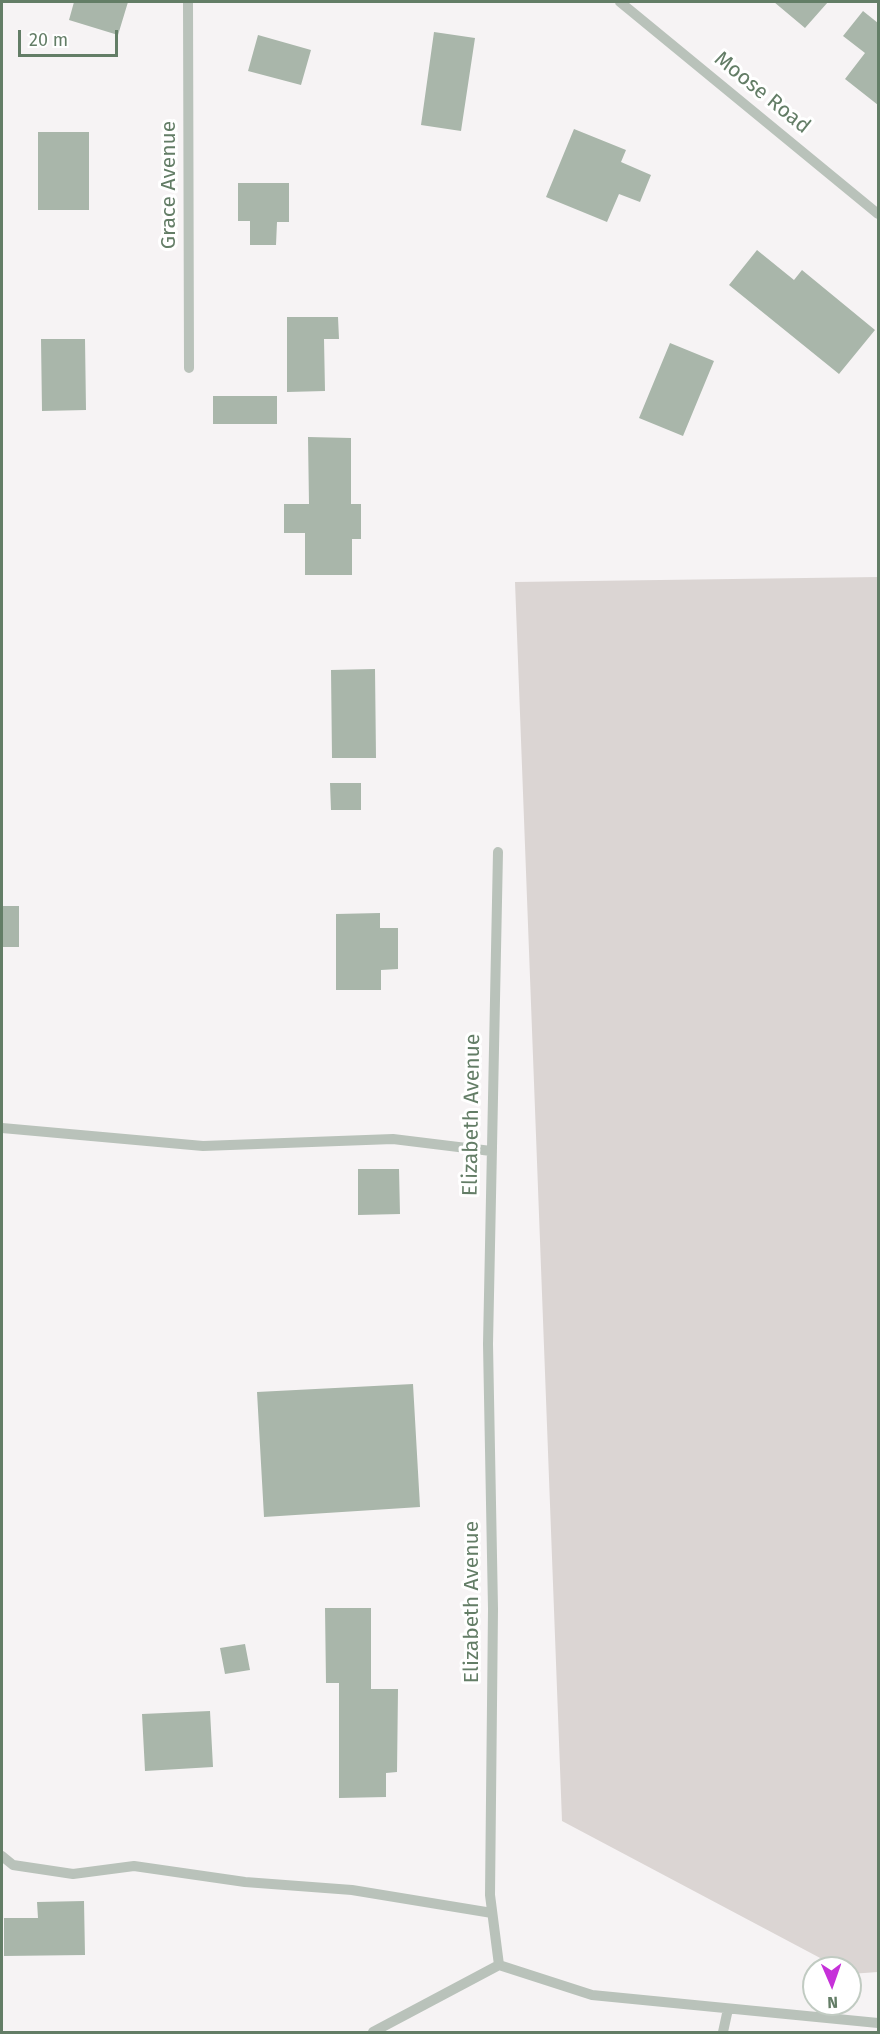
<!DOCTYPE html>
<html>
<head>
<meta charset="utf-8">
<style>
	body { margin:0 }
	#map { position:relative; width:880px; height:2034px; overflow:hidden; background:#f6f3f4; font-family:"Fira Sans",sans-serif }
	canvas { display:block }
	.frame { position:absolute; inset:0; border:3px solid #637d66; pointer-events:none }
	.north { position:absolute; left:802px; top:1956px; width:60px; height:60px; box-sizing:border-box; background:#fff; border:2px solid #c1cbc2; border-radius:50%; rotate:178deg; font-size:16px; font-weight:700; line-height:24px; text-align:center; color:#637d66 }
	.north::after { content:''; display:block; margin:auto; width:21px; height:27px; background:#c631d9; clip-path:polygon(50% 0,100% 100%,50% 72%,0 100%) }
	.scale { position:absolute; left:18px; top:30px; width:100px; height:27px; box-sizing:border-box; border:3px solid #637d66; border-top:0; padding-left:8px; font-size:18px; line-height:21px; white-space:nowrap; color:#637d66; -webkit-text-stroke:4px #fff; paint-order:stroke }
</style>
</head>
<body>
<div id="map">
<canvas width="880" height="2034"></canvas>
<div class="frame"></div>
<div class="north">N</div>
<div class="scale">20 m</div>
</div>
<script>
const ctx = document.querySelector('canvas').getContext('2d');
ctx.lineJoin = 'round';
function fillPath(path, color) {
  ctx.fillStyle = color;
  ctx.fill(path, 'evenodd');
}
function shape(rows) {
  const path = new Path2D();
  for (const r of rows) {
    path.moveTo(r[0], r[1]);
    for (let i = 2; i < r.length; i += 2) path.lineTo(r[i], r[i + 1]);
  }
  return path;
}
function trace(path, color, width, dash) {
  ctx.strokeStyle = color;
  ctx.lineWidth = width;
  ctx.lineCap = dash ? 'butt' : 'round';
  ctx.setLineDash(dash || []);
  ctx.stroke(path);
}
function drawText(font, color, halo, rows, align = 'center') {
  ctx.font = font + ' "Fira Sans",sans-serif';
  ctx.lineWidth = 6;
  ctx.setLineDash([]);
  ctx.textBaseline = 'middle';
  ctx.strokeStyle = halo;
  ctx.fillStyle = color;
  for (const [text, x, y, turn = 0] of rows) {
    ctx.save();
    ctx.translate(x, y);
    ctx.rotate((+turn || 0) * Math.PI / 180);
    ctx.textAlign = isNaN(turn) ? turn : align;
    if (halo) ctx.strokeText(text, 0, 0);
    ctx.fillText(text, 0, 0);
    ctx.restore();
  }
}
const green = shape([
	[878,577,878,1972,850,1974,850,1968,839,1968,562,1821,515,582]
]);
const building = shape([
	[74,2,128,2,118,35,69,20],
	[774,2,828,2,805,28],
	[863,11,878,23,878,105,845,79,865,53,843,36],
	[434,32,475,38,461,131,421,125],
	[258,35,311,50,301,85,248,71],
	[574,129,626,150,621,162,651,175,640,202,619,194,607,222,546,197],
	[38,132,89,132,89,210,38,210],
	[238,183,289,183,289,222,277,222,276,245,250,245,250,221,238,221],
	[757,250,794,280,802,270,875,330,839,374,729,285],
	[287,317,338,317,339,339,324,339,325,391,287,392],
	[41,339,85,339,86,410,42,411],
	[670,343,714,361,683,436,639,418],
	[213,396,277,396,277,424,213,424],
	[308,437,351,438,351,504,361,504,361,539,352,539,352,575,305,575,305,533,284,533,284,504,309,504],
	[375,669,376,758,332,758,331,670],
	[330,783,361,783,361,810,331,810],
	[2,906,19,906,19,947,2,947],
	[380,913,380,928,398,928,398,969,381,970,381,990,336,990,336,914],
	[358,1169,399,1169,400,1214,358,1215],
	[413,1384,420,1507,264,1517,257,1392],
	[325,1608,371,1608,371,1689,398,1689,397,1772,386,1773,386,1797,339,1798,339,1683,326,1683],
	[245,1644,250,1670,225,1674,220,1648],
	[210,1711,213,1767,145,1771,142,1714],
	[84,1901,85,1955,4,1956,4,1918,38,1918,37,1902]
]);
const minor = shape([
	[188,2,189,368],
	[620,2,878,214],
	[498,852,488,1344,493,1609,490,1895,499,1965],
	[2,1128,203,1146,393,1139,491,1151],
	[2,1856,13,1865,73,1874,134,1866,245,1882,352,1890,492,1913],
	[499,1965,592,1995,878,2023],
	[373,2032,499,1965],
	[723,2032,728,2009]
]);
const streetNames = [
	["Moose Road",762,93,39],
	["Grace Avenue",169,185,-90],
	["Elizabeth Avenue",472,1115,-89],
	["Elizabeth Avenue",472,1602,-90]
];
fillPath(green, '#dbd5d3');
fillPath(building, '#a9b6aa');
trace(minor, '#b9c2ba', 10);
drawText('21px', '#637d66', '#fff', streetNames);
</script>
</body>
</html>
